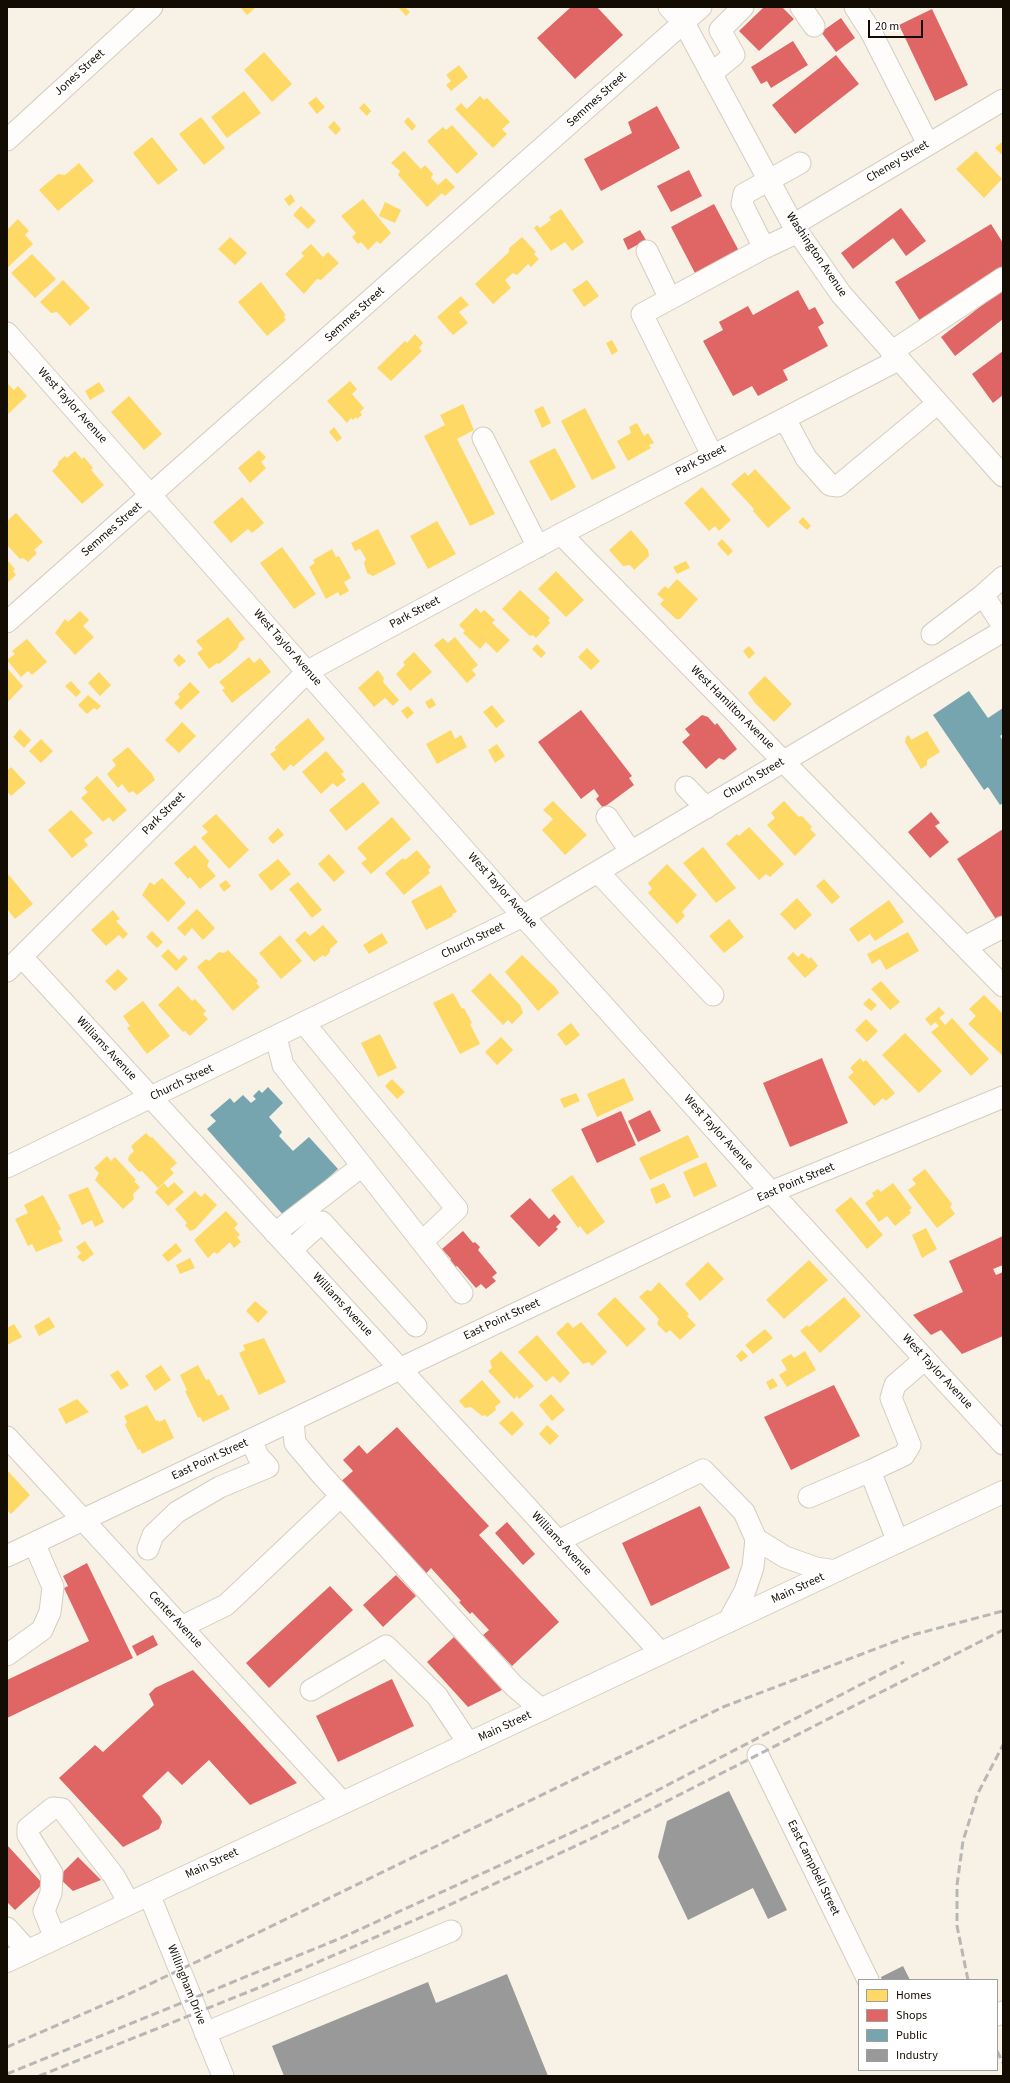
<!DOCTYPE html>
<html>
<head>
<meta charset="utf-8">
<style>
	body { margin:0 }
	#map { position:relative; width:1010px; height:2083px; overflow:hidden; background:#f7f1e6; font-family:"Source Sans 3",sans-serif }
	canvas { display:block }
	.frame { position:absolute; inset:0; border:8px solid #130c03; pointer-events:none }
	.legend { position:absolute; left:858px; top:1979px; width:140px; height:92px; box-sizing:border-box; background:#fff; border:1px solid #a19e9a; margin:0; padding:5px 7px; list-style:none; font-size:12px; color:#130c03 }
	.legend li { display:flex; align-items:center; gap:8px; height:20px }
	.legend b { width:20px; border:1px solid #a19e9a }
	.scale { position:absolute; left:868px; top:20px; width:55px; height:18px; box-sizing:border-box; border:2px solid #130c03; border-top:0; padding-left:5px; font-size:12px; line-height:14px; white-space:nowrap; color:#130c03; -webkit-text-stroke:3px #fff; paint-order:stroke }
</style>
</head>
<body>
<div id="map">
<canvas width="1010" height="2083"></canvas>
<div class="frame"></div>
<ul class="legend">
<li><b style="height:11px;background:#ffd966"></b>Homes</li>
<li><b style="height:11px;background:#e06666"></b>Shops</li>
<li><b style="height:11px;background:#76a5af"></b>Public</li>
<li><b style="height:11px;background:#999"></b>Industry</li>
</ul>
<div class="scale">20 m</div>
</div>
<script>
const ctx = document.querySelector('canvas').getContext('2d');
ctx.lineJoin = 'round';
function fillPath(path, color) {
  ctx.fillStyle = color;
  ctx.fill(path, 'evenodd');
}
function shape(rows) {
  const path = new Path2D();
  for (const r of rows) {
    path.moveTo(r[0], r[1]);
    for (let i = 2; i < r.length; i += 2) path.lineTo(r[i], r[i + 1]);
  }
  return path;
}
function trace(path, color, width, dash) {
  ctx.strokeStyle = color;
  ctx.lineWidth = width;
  ctx.lineCap = dash ? 'butt' : 'round';
  ctx.setLineDash(dash || []);
  ctx.stroke(path);
}
function drawText(font, color, halo, rows, align = 'center') {
  ctx.font = font + ' "Source Sans 3",sans-serif';
  ctx.lineWidth = 4;
  ctx.setLineDash([]);
  ctx.textBaseline = 'middle';
  ctx.strokeStyle = halo;
  ctx.fillStyle = color;
  for (const [text, x, y, turn = 0] of rows) {
    ctx.save();
    ctx.translate(x, y);
    ctx.rotate((+turn || 0) * Math.PI / 180);
    ctx.textAlign = isNaN(turn) ? turn : align;
    if (halo) ctx.strokeText(text, 0, 0);
    ctx.fillText(text, 0, 0);
    ctx.restore();
  }
}
const homes = shape([
	[240,7,256,7,247,15],
	[398,7,405,7,410,12,406,16],
	[264,52,292,84,272,102,244,70],
	[459,65,468,77,451,91,446,85,451,81,446,75],
	[244,91,261,113,227,138,211,117],
	[480,96,484,100,487,98,510,122,502,129,507,134,493,148,455,109,461,103,467,109],
	[316,97,325,107,317,114,308,103],
	[364,103,371,111,367,116,359,108],
	[201,117,225,148,204,165,179,134],
	[408,117,416,126,412,131,404,122],
	[334,121,341,129,336,135,328,127],
	[452,125,478,154,457,174,427,141,443,127,446,130],
	[152,137,178,170,158,185,133,153],
	[1003,141,1003,156,995,148],
	[404,151,421,169,425,165,433,174,431,178,438,185,446,178,455,187,445,196,442,193,427,207,398,175,400,171,391,163],
	[976,151,1002,179,984,198,956,169],
	[79,163,94,181,58,211,39,190,58,174,65,175],
	[291,194,295,201,289,206,284,199],
	[363,199,391,233,380,244,377,241,368,250,361,242,358,244,352,237,356,233,341,216],
	[385,202,401,210,395,223,379,216],
	[301,206,316,221,308,229,293,215],
	[561,209,584,242,572,251,565,242,551,251,534,228,537,225,540,228,551,220,549,217],
	[18,219,29,231,25,235,33,244,7,268,7,230],
	[230,237,247,253,235,265,218,249],
	[522,237,536,252,534,254,539,259,531,267,528,264,517,275,513,273,505,280,511,288,493,304,475,284,509,252,509,248],
	[311,244,323,257,328,252,339,263,321,280,317,279,304,294,285,274,304,256,301,253],
	[32,254,56,279,35,298,11,273],
	[63,280,90,308,70,326,57,312,51,313,40,302],
	[587,280,599,296,584,307,572,290],
	[261,282,285,314,284,318,286,320,267,336,238,302],
	[461,296,469,305,459,312,468,323,453,335,437,317],
	[415,334,423,343,419,348,422,351,391,381,377,368,405,341,407,343],
	[612,340,618,351,612,355,606,343],
	[350,381,357,389,352,394,364,408,360,412,362,415,357,419,356,417,353,420,351,418,347,423,327,401],
	[99,382,105,391,90,400,85,391],
	[7,383,14,390,18,386,27,396,7,415],
	[129,396,162,434,144,450,111,412],
	[463,404,474,430,457,439,495,514,470,526,424,436,445,425,440,415],
	[543,406,551,423,542,428,534,410],
	[585,408,616,468,592,480,561,421],
	[637,423,644,436,648,433,654,443,649,445,651,448,628,461,617,441,631,433,629,427],
	[334,427,342,438,337,442,329,432],
	[555,448,576,487,551,501,529,461],
	[259,450,266,457,261,462,266,468,250,483,238,468],
	[75,451,82,459,84,457,93,468,91,470,104,485,82,504,52,471,58,465,58,462,65,456,67,458],
	[755,469,791,508,768,528,753,511,754,509,731,484,745,472,748,476],
	[702,487,731,520,719,531,715,526,709,531,684,503],
	[242,497,264,523,252,533,248,529,231,543,213,522],
	[16,513,43,542,34,550,37,553,28,562,23,558,20,559,7,545,7,521],
	[803,517,811,526,807,530,798,522],
	[437,521,456,554,428,569,410,536],
	[378,529,396,564,373,576,367,573,364,563,366,559,360,549,355,551,351,543],
	[631,530,648,550,649,556,634,570,630,565,623,566,609,550],
	[722,539,733,551,728,556,717,544],
	[282,547,316,594,294,609,260,563],
	[332,549,336,557,339,556,351,578,344,582,349,591,340,596,338,592,326,599,309,567,315,563,313,560],
	[7,560,15,569,13,571,16,575,7,583],
	[686,561,690,568,677,574,673,567],
	[556,571,584,600,566,617,538,589],
	[677,579,698,599,680,619,676,619,660,604,664,600,657,594,665,586,668,589],
	[520,590,550,618,548,620,550,623,536,638,533,635,530,636,502,609],
	[476,608,481,613,484,610,495,620,492,623,510,640,497,653,486,642,480,649,463,633,465,631,459,625],
	[80,611,89,620,83,626,94,637,75,655,55,633,65,619,68,622],
	[228,617,245,639,239,643,238,648,219,664,217,663,209,669,197,653,203,649,196,641],
	[455,637,478,665,472,670,476,675,467,683,434,645,443,638,448,643],
	[27,639,47,662,32,675,28,671,21,677,7,660,15,654,12,651],
	[537,644,546,653,541,658,532,649],
	[749,646,755,653,749,659,743,651],
	[587,648,600,661,591,670,578,657],
	[414,652,432,672,410,691,396,674,405,665,403,662],
	[179,654,186,661,179,667,173,660],
	[249,657,254,663,260,658,271,672,232,703,222,690,225,688,219,682],
	[7,668,23,686,7,703],
	[378,670,384,678,383,682,399,700,393,706,385,698,374,707,358,688],
	[99,672,111,685,100,696,88,683],
	[765,676,792,704,774,722,755,703,748,693],
	[71,681,81,692,76,697,65,686],
	[190,682,200,692,181,710,174,703,180,697,178,694],
	[88,695,101,706,97,710,94,708,87,714,78,705],
	[432,698,436,705,429,709,425,702],
	[492,705,505,721,496,728,483,712],
	[408,706,414,713,407,719,401,711],
	[308,718,325,739,293,767,291,764,284,771,270,754,276,750,275,747],
	[182,722,196,736,179,753,165,740],
	[20,729,31,740,24,748,13,737],
	[451,730,455,739,461,735,467,747,437,764,426,744],
	[927,731,940,752,927,760,927,765,921,769,905,742,906,737,909,735,911,740],
	[41,739,53,751,41,763,29,751],
	[497,744,505,756,495,763,488,750],
	[128,747,152,774,155,780,137,795,133,791,129,793,122,784,118,788,107,774,116,765,112,760],
	[326,751,344,772,341,774,346,780,337,787,333,783,321,794,302,772],
	[11,767,26,783,11,796,7,791,7,771],
	[97,776,127,810,113,822,109,817,103,822,81,798,88,792,84,788],
	[363,782,380,803,346,831,329,810],
	[553,801,587,835,565,855,542,830,553,819,543,810],
	[784,801,799,817,802,816,812,827,810,829,816,835,795,856,767,825,775,818,771,813],
	[71,810,93,833,84,840,88,845,72,858,48,830],
	[216,814,249,850,229,869,201,838,208,832,202,826],
	[392,817,411,839,371,874,361,863,367,859,357,848],
	[749,827,784,864,770,877,766,874,759,880,726,844,737,834,739,836],
	[278,828,284,835,273,844,268,838],
	[195,845,209,861,207,866,216,876,200,889,190,877,188,879,174,863],
	[703,847,736,888,716,903,683,863],
	[417,850,431,867,428,870,430,873,404,895,385,873,403,858,405,860],
	[329,854,345,872,334,882,318,864],
	[278,859,291,874,271,891,258,875],
	[667,864,697,895,682,912,685,916,677,924,648,893,652,889,648,883],
	[7,873,33,904,15,919,7,909],
	[162,878,186,903,168,922,142,895,150,882,154,885],
	[824,879,840,897,832,904,816,886],
	[226,880,231,886,224,892,219,885],
	[298,882,322,910,312,918,289,889],
	[441,885,457,912,452,914,453,916,426,930,411,901],
	[797,898,812,915,795,930,780,914],
	[889,900,904,922,875,941,870,934,858,942,849,929],
	[197,909,215,928,203,940,192,928,185,936,177,928],
	[113,910,120,919,116,921,128,934,123,939,119,935,106,946,91,930],
	[729,919,744,937,724,953,709,936],
	[323,925,338,942,330,949,330,952,325,957,323,955,314,962,295,940,305,931,310,936],
	[152,931,163,942,157,948,146,937],
	[908,932,919,951,886,970,880,959,872,964,867,954],
	[382,933,388,943,369,954,363,945],
	[280,935,302,961,281,979,259,953],
	[168,949,179,960,184,955,188,959,176,971,161,956],
	[228,950,258,981,256,983,260,987,233,1011,197,967,206,959,209,961,219,952,224,953],
	[793,952,798,957,802,953,809,959,811,957,818,966,805,978,787,958],
	[522,955,556,988,559,993,538,1011,505,972],
	[118,969,128,979,115,991,105,981],
	[490,973,520,1005,523,1013,512,1024,508,1020,503,1025,471,991],
	[881,981,900,1002,890,1010,871,989],
	[178,986,192,1001,195,999,206,1011,203,1014,208,1019,190,1036,185,1031,183,1032,158,1005],
	[453,993,462,1009,464,1008,472,1023,470,1024,480,1044,460,1054,433,1003],
	[984,995,1003,1014,1003,1056,968,1024,976,1016,969,1009],
	[869,998,877,1005,871,1011,863,1004],
	[143,1001,170,1036,147,1054,127,1028,130,1026,123,1016],
	[939,1007,945,1013,939,1018,945,1025,952,1018,989,1059,971,1076,931,1032,939,1026,935,1022,931,1026,925,1019],
	[866,1019,878,1031,867,1042,855,1030],
	[571,1023,580,1035,566,1046,557,1034],
	[905,1033,942,1071,919,1093,882,1055],
	[380,1034,397,1068,378,1077,361,1043],
	[501,1037,513,1050,497,1065,485,1052],
	[860,1058,863,1062,866,1060,895,1093,886,1101,883,1098,874,1106,848,1077,854,1072,850,1068],
	[624,1078,634,1100,597,1117,587,1094],
	[392,1079,405,1092,397,1099,385,1086],
	[576,1093,580,1101,564,1108,560,1099],
	[146,1133,151,1138,152,1137,177,1163,170,1169,174,1173,158,1188,142,1171,139,1172,128,1160,129,1156,134,1151,131,1146],
	[688,1135,699,1157,650,1180,639,1158],
	[107,1156,111,1161,115,1157,136,1180,134,1181,140,1187,133,1194,134,1199,123,1209,95,1180,99,1173,94,1168],
	[706,1162,717,1186,694,1197,683,1172],
	[925,1169,952,1204,950,1207,955,1214,937,1228,908,1190,916,1184,912,1179],
	[572,1175,605,1222,587,1235,580,1226,578,1228,551,1190],
	[174,1182,184,1192,168,1206,155,1192,164,1183,168,1188],
	[664,1183,671,1197,656,1204,650,1189],
	[893,1183,912,1208,909,1210,911,1213,895,1226,887,1216,879,1222,865,1203,874,1196,872,1193,878,1189,881,1192],
	[88,1187,104,1222,95,1227,92,1220,82,1225,68,1195],
	[195,1191,201,1197,205,1193,217,1205,195,1229,190,1231,185,1225,187,1223,175,1209],
	[43,1195,61,1229,58,1231,63,1241,36,1252,32,1244,28,1246,15,1219,28,1213,24,1205],
	[851,1197,883,1235,867,1249,835,1210],
	[226,1211,238,1224,234,1228,240,1235,237,1237,241,1242,234,1248,230,1242,217,1254,214,1252,208,1258,194,1240],
	[926,1228,937,1249,922,1258,912,1235],
	[85,1241,94,1254,83,1262,77,1257,81,1253,76,1247],
	[176,1243,182,1251,168,1262,162,1255],
	[190,1258,195,1268,180,1274,176,1265],
	[809,1260,828,1280,784,1319,766,1300],
	[708,1262,724,1279,700,1301,685,1284],
	[659,1282,689,1314,687,1316,696,1325,680,1340,670,1330,666,1333,657,1324,659,1319,639,1297,647,1290,651,1291],
	[615,1297,646,1329,627,1347,597,1314],
	[844,1297,861,1316,820,1353,800,1331,807,1325,809,1327],
	[255,1301,268,1312,258,1323,246,1311],
	[49,1317,55,1327,39,1336,34,1326],
	[568,1322,573,1328,581,1322,607,1352,592,1366,589,1362,583,1364,556,1333],
	[14,1324,22,1337,7,1345,7,1328],
	[765,1329,773,1338,753,1354,745,1345],
	[537,1335,570,1373,560,1383,553,1376,546,1382,518,1352],
	[264,1338,286,1382,259,1395,239,1353,245,1350,243,1345],
	[742,1350,748,1356,741,1362,736,1356],
	[501,1351,534,1386,519,1399,517,1396,514,1399,488,1371,492,1368,490,1361],
	[805,1351,816,1370,787,1387,779,1375,787,1370,781,1360,791,1354,794,1358],
	[161,1365,171,1380,155,1391,145,1376],
	[198,1365,206,1380,209,1379,218,1396,222,1394,230,1409,203,1422,200,1417,198,1418,185,1391,187,1390,180,1375],
	[118,1370,129,1385,121,1390,110,1375],
	[773,1378,778,1386,770,1390,766,1382],
	[482,1380,501,1402,495,1407,496,1410,487,1417,485,1415,482,1416,471,1407,465,1408,459,1401],
	[551,1394,565,1410,552,1421,539,1405],
	[77,1399,89,1412,66,1424,58,1409],
	[147,1405,156,1421,158,1420,159,1422,165,1419,174,1438,142,1454,140,1449,138,1450,125,1425,127,1422,124,1416],
	[512,1411,524,1424,512,1436,499,1423],
	[547,1425,559,1436,550,1445,539,1434],
	[7,1470,30,1495,11,1514,7,1510]
]);
const shops = shape([
	[571,7,597,7,623,35,575,79,537,38],
	[764,7,782,7,794,19,759,51,739,31],
	[932,9,968,85,935,101,899,25],
	[841,18,855,38,836,52,821,32],
	[793,41,808,65,771,88,767,81,761,84,751,67],
	[836,55,859,84,795,134,772,105],
	[657,106,680,148,601,191,584,159,632,133,628,122],
	[689,170,702,196,671,212,657,186],
	[714,204,739,251,696,275,671,227],
	[901,208,926,241,906,256,893,238,853,269,841,253],
	[991,224,1003,243,1003,271,920,321,895,282],
	[640,230,646,240,628,250,623,239],
	[1003,289,1003,319,955,356,941,337],
	[798,290,809,310,815,307,824,323,818,327,828,346,783,370,788,380,758,396,752,386,733,396,703,341,723,330,719,322,748,306,753,315],
	[1003,351,1003,395,993,403,972,374],
	[581,710,632,776,629,778,634,785,603,808,596,799,599,796,594,789,581,799,538,742],
	[702,715,708,717,715,725,717,723,737,749,724,760,719,758,706,769,682,742,690,735,685,729],
	[931,812,940,823,935,826,949,842,930,858,908,832],
	[1003,829,1003,921,999,924,957,859],
	[822,1058,848,1123,790,1147,763,1083],
	[650,1110,661,1131,638,1142,628,1121],
	[621,1111,636,1145,597,1163,581,1129],
	[530,1198,549,1219,554,1214,561,1222,556,1227,558,1229,539,1247,510,1216],
	[463,1231,473,1243,475,1242,480,1247,478,1250,497,1273,492,1277,496,1281,486,1289,481,1284,476,1288,457,1266,454,1268,449,1263,451,1259,442,1249],
	[1003,1236,1003,1265,993,1269,996,1275,1003,1272,1003,1336,962,1354,941,1330,931,1335,913,1315,963,1292,949,1261],
	[834,1385,860,1436,791,1470,764,1417],
	[397,1427,489,1526,479,1535,559,1622,512,1666,483,1635,489,1630,472,1612,470,1614,459,1602,461,1601,431,1568,423,1577,338,1484,353,1471,343,1460,359,1445,367,1454],
	[700,1506,730,1568,651,1606,622,1543],
	[507,1522,535,1554,523,1565,495,1533],
	[87,1563,133,1658,7,1718,7,1680,89,1641,64,1588,68,1586,63,1576],
	[396,1575,416,1596,383,1627,363,1605],
	[330,1586,353,1610,269,1688,246,1663],
	[153,1635,158,1645,137,1656,132,1646],
	[454,1637,502,1690,468,1707,427,1662],
	[193,1670,297,1783,250,1805,209,1760,182,1785,168,1771,142,1796,160,1817,162,1822,159,1829,123,1847,59,1778,95,1745,103,1752,154,1705,149,1694,155,1688],
	[392,1679,414,1726,338,1762,316,1716],
	[7,1845,43,1884,15,1910,7,1902],
	[78,1857,101,1880,73,1891,58,1877]
]);
const public = shape([
	[969,691,988,718,1003,708,1003,734,1000,736,1003,741,1003,803,1000,805,988,787,984,790,933,715],
	[268,1087,283,1103,269,1117,282,1132,279,1136,293,1151,309,1137,338,1169,285,1217,207,1129,216,1121,210,1115,230,1098,234,1103,243,1095,251,1103,256,1099,253,1096,259,1090,262,1093]
]);
const industry = shape([
	[729,1791,787,1910,768,1919,753,1888,688,1920,658,1857,667,1821],
	[903,1966,910,1980,882,1980,881,1977],
	[507,1974,548,2076,284,2076,272,2046,428,1982,436,2003]
]);
const minor = shape([
	[669,7,684,23,793,225,841,294,1003,476],
	[801,7,814,26],
	[855,7,871,32,928,144],
	[711,74,734,55,720,30,743,7],
	[7,140,152,7],
	[793,225,1003,100],
	[764,248,742,204,744,194,800,163],
	[647,251,670,299],
	[7,333,523,916,771,1192,1003,1444],
	[891,352,1003,278],
	[785,419,806,458,830,485,838,486,938,403],
	[483,438,538,547],
	[712,455,642,314,764,248,798,232],
	[561,534,1003,986],
	[1003,577,983,595,1003,626],
	[7,622,701,7],
	[932,634,983,595],
	[686,787,706,808],
	[607,817,631,852],
	[598,872,713,995],
	[965,947,1003,927],
	[22,957,661,1653],
	[7,971,308,671,561,534,898,360],
	[276,1037,283,1065,422,1242,457,1209,304,1023],
	[7,1167,523,916,1003,631],
	[275,1233,362,1166],
	[422,1242,462,1293],
	[291,1250,322,1222,416,1326],
	[293,1420,295,1443,321,1474,514,1686,542,1710],
	[7,1437,343,1803],
	[809,1497,870,1471],
	[756,1539,785,1557,816,1568,836,1571],
	[558,1541,703,1470,744,1512,756,1539,753,1567,745,1591,728,1622],
	[898,1542,870,1471,904,1455,910,1445,891,1398,895,1385,925,1359],
	[148,1549,153,1535,177,1512,220,1487,268,1467,258,1456,251,1440],
	[7,1556,771,1192,1003,1097],
	[181,1627,226,1605,341,1496],
	[7,1655,42,1630,50,1612,53,1587,34,1543],
	[311,1690,386,1646,437,1696,469,1744],
	[758,1755,868,1980],
	[149,1894,223,2076],
	[7,1928,28,1951],
	[55,1938,44,1911,51,1893,52,1873,28,1835,28,1828,53,1808,62,1809,114,1876,129,1903],
	[997,2015,1003,2012],
	[205,2033,451,1931]
]);
const major = shape([
	[7,1961,1003,1492]
]);
const rail = shape([
	[968,1980,957,1926,957,1885,963,1841,978,1793,1003,1745],
	[7,2047,131,1993,253,1935,723,1707,912,1635,1003,1611],
	[997,2051,1003,2063],
	[7,2074,341,1938,608,1816,904,1662],
	[39,2076,263,1986,447,1906,616,1827,1003,1630]
]);
const streetNames = [
	["Jones Street",80,73,-42],
	["Semmes Street",597,100,-42],
	["Cheney Street",898,162,-31],
	["Washington Avenue",816,255,56],
	["Semmes Street",355,315,-42],
	["West Taylor Avenue",72,406,48],
	["Park Street",701,461,-27],
	["Semmes Street",112,530,-41],
	["Park Street",415,613,-28],
	["West Taylor Avenue",287,648,49],
	["West Hamilton Avenue",732,708,45],
	["Church Street",754,779,-31],
	["Park Street",164,814,-45],
	["West Taylor Avenue",502,891,48],
	["Church Street",473,941,-26],
	["Williams Avenue",106,1049,47],
	["Church Street",182,1083,-26],
	["West Taylor Avenue",718,1133,48],
	["East Point Street",796,1183,-23],
	["Williams Avenue",342,1305,47],
	["East Point Street",502,1320,-25],
	["West Taylor Avenue",937,1372,47],
	["East Point Street",210,1460,-25],
	["Williams Avenue",561,1544,47],
	["Main Street",798,1589,-25],
	["Center Avenue",175,1620,47],
	["Main Street",505,1727,-25],
	["Main Street",212,1864,-25],
	["East Campbell Street",813,1868,64],
	["Willingham Drive",186,1985,68]
];
fillPath(homes, '#ffd966');
fillPath(shops, '#e06666');
fillPath(public, '#76a5af');
fillPath(industry, '#999');
trace(minor, '#d4cdc2', 23);
trace(major, '#d4cdc2', 24);
trace(minor, '#fefdfb', 21);
trace(major, '#fefdfb', 22);
trace(rail, '#b9b7b5', 3, [8, 4]);
drawText('12px', '#130c03', '#fff', streetNames);
</script>
</body>
</html>
